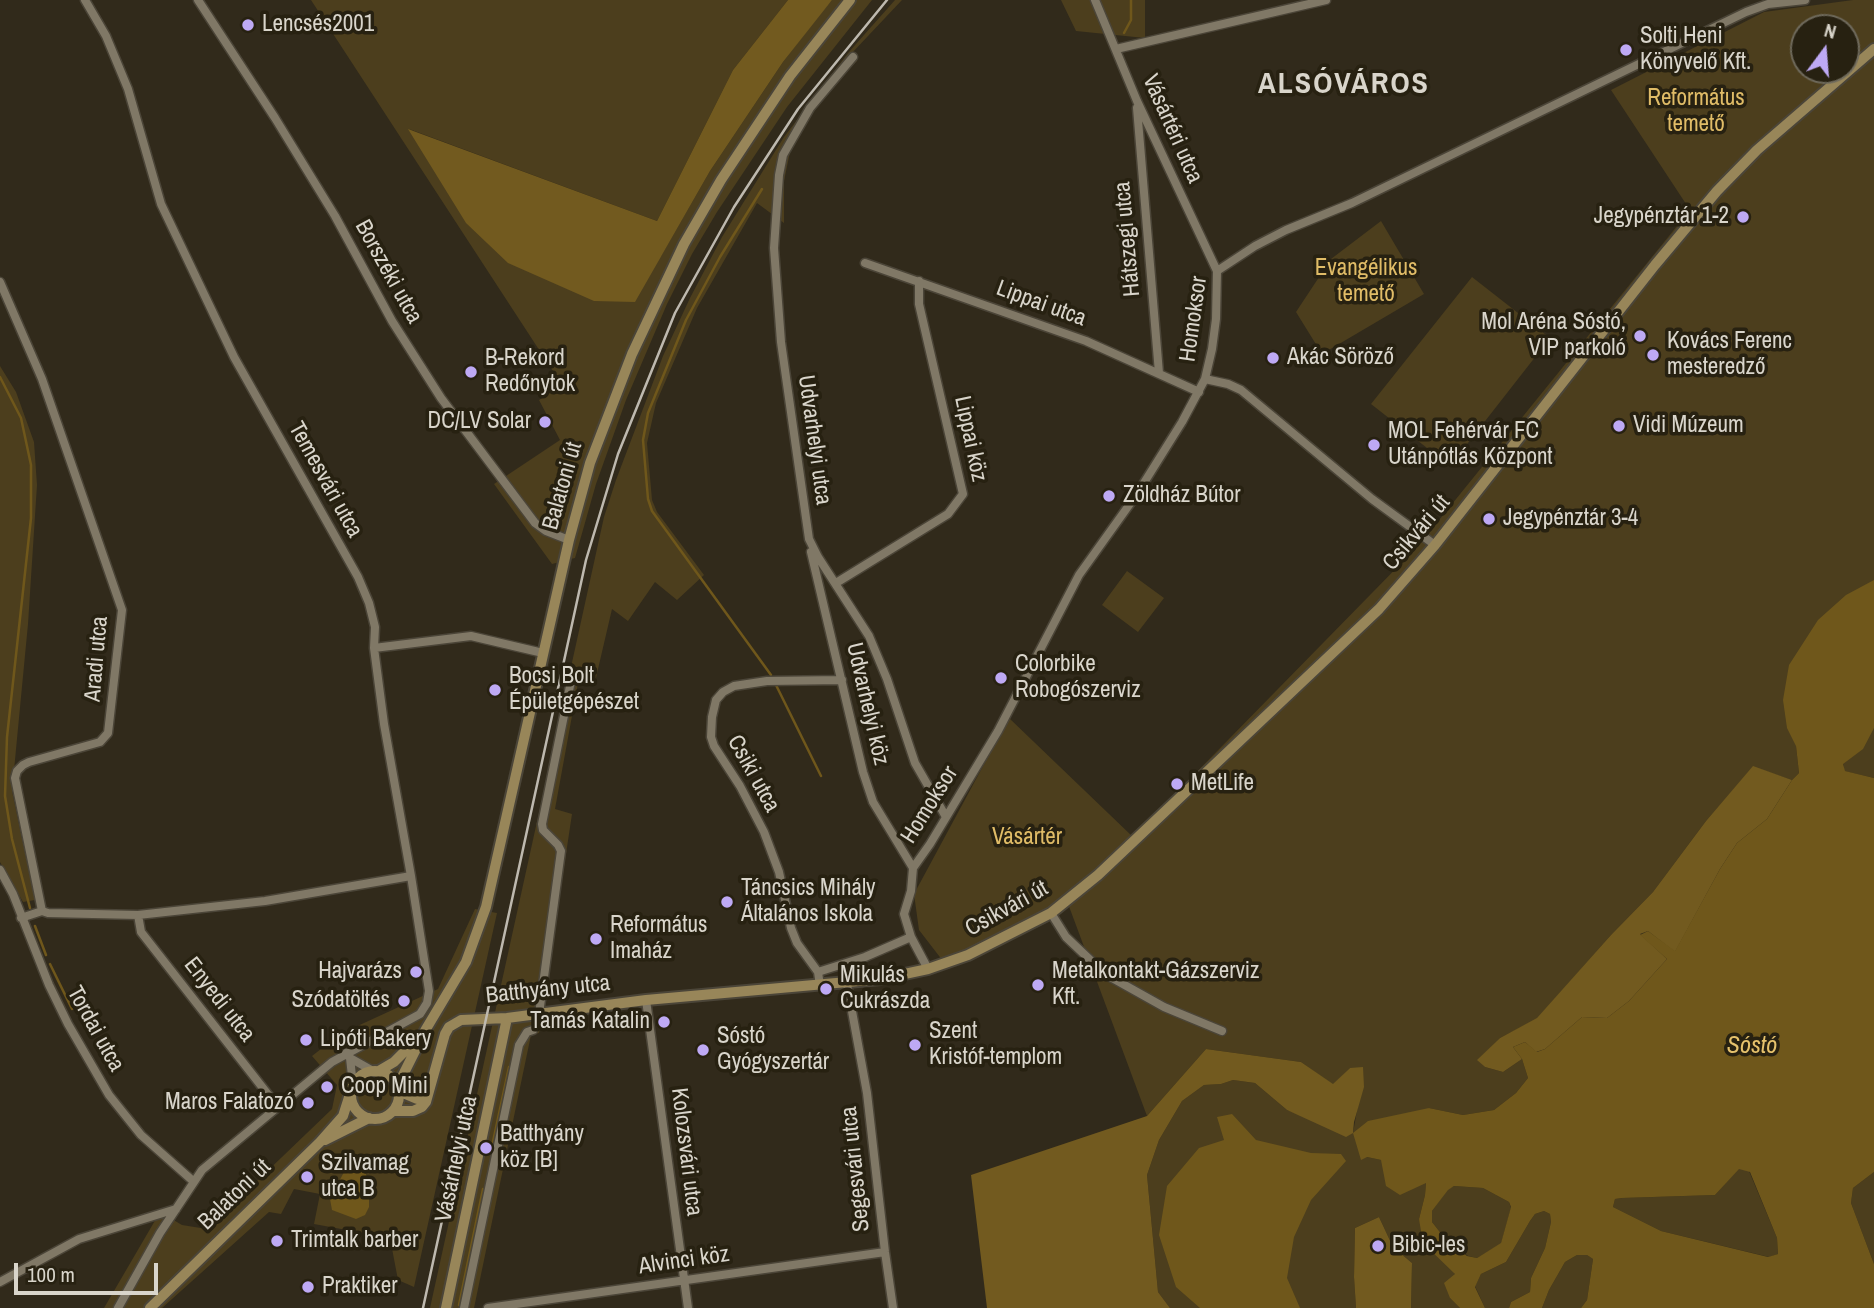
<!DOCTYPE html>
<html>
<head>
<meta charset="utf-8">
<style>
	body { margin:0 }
	#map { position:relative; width:1874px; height:1308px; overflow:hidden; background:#312a1b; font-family:"Archivo Narrow",sans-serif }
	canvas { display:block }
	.north { position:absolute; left:1790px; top:14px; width:70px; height:70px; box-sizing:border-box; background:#272111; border:2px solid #6e695b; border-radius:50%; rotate:16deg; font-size:19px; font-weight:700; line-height:28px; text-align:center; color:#d9d5cb }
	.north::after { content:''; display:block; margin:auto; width:24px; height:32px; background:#bea9f4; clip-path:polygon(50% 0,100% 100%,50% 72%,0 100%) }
	.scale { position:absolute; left:14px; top:1263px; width:144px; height:32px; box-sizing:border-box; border:4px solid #d9d5cb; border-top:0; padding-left:9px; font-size:21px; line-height:24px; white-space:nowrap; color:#d9d5cb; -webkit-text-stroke:5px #272111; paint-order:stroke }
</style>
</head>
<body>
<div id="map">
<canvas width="1874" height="1308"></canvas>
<div class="north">N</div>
<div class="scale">100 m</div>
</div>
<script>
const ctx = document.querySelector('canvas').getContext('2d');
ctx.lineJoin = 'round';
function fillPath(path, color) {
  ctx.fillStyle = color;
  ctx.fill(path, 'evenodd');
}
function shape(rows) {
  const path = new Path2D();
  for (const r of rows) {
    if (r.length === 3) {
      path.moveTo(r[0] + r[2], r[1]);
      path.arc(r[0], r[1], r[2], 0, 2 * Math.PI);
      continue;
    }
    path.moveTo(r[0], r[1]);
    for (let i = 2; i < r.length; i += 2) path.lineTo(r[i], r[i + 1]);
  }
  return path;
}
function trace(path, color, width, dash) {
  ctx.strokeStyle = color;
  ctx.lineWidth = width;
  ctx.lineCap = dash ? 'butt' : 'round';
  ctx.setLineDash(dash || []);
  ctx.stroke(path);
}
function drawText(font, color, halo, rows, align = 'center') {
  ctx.font = font + ' "Archivo Narrow",sans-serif';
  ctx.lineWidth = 7;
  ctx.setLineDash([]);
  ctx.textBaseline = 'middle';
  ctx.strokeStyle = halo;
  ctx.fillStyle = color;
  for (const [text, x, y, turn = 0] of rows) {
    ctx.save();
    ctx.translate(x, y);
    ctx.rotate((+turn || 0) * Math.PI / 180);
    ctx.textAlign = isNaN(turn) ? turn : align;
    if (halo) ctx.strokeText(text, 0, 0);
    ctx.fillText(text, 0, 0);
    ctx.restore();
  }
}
const green = shape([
	[311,0,788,0,733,70,657,221,409,129,661,256,710,171,783,62,823,10,832,0,872,0,787,107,717,212,692,254,667,304,626,400,596,484,575,558,552,564,494,484,560,440,539,400,562,385],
	[895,0,902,0,851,54,857,61,830,89,803,126,790,152,784,181,784,223,757,203,697,308,656,403,647,443,652,500,657,512,704,575,677,600,655,582,628,621,612,609,595,682,578,683,555,809,572,814,539,1033,531,1035,474,1308,430,1308,604,517,616,480,663,356,690,298,722,237,784,137,848,53],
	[1061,0,1145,0,1145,38,1076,31],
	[1853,0,1874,0,1874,714,1855,732,1874,728,1874,778,1844,771,1843,763,1796,746,1799,773,1792,780,1753,767,1706,821,1653,892,1611,935,1537,1019,1500,1038,1478,1060,1485,1067,1503,1072,1522,1059,1528,1078,1516,1093,1494,1110,1463,1115,1429,1108,1367,1157,1381,1160,1426,1183,1425,1195,1419,1219,1455,1274,1450,1298,1460,1308,1411,1308,1412,1263,1393,1247,1379,1217,1355,1228,1354,1277,1356,1308,1170,1308,1158,1292,1147,1175,1159,1140,1182,1101,1204,1085,1221,1084,1233,1080,1255,1083,1287,1110,1353,1133,1358,1105,1350,1068,1333,1085,1301,1062,1206,1049,1147,1116,1067,901,946,965,919,930,914,894,1009,718,1133,837,1418,546,1690,210,1611,90,1764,12],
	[1804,28,1846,28,1846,70,1804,70],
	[1381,221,1424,294,1322,354,1296,312,1331,259],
	[1472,277,1550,338,1450,466,1371,404],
	[0,366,16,392,34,442,37,485,28,624,12,791,35,900,23,902,0,862],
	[1127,571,1164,598,1138,632,1102,605],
	[475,909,497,913,414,1287,398,1280,390,1238,314,1224,320,1194,294,1189,281,1214,269,1212,162,1308,104,1308,160,1212,182,1225,207,1229,332,1109,337,1085,312,1056,340,1034,438,989],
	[1739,1168,1749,1171,1777,1238,1778,1254,1769,1257,1661,1231,1613,1207,1615,1199,1622,1198,1715,1195],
	[1874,1172,1874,1264,1851,1203,1853,1188],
	[1454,1186,1483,1188,1509,1202,1511,1208,1501,1244,1477,1258,1468,1256,1443,1236,1432,1222,1432,1211,1448,1189],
	[1544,1211,1550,1214,1551,1222,1545,1248,1531,1278,1530,1292,1511,1302,1509,1308,1485,1308,1475,1286,1481,1274,1506,1262,1530,1221,1535,1214],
	[1577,1255,1587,1255,1593,1259,1587,1300,1581,1308,1542,1308,1549,1290,1565,1262]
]);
const forest = shape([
	[788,0,832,0,783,62,710,171,635,302,594,301,508,263,466,223,408,129,657,221,733,70],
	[1753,766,1792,780,1767,819,1737,843,1720,869,1675,952,1648,931,1640,934,1667,959,1629,1001,1607,1018,1582,1017,1545,1049,1536,1052,1525,1042,1513,1047,1522,1059,1503,1072,1485,1067,1477,1060,1500,1038,1537,1018,1611,935,1653,892,1706,821],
	[1206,1049,1301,1062,1333,1084,1350,1068,1363,1067,1364,1087,1354,1122,1353,1133,1346,1137,1287,1110,1255,1083,1233,1080,1221,1084,1204,1085,1182,1101,1159,1140,1147,1175,1158,1292,1170,1308,987,1308,971,1175,1147,1116],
	[1379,1217,1393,1247,1412,1263,1411,1308,1356,1308,1354,1277,1355,1228]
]);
const water = shape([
	[1874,580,1874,728,1863,749,1843,764,1845,771,1874,778,1874,1172,1853,1188,1851,1203,1874,1264,1874,1308,1581,1308,1587,1300,1593,1259,1587,1255,1577,1255,1565,1262,1549,1290,1542,1308,1509,1308,1511,1302,1530,1292,1531,1278,1545,1248,1551,1222,1550,1214,1544,1211,1535,1214,1530,1221,1506,1262,1481,1274,1475,1287,1485,1308,1460,1308,1450,1298,1444,1283,1455,1274,1423,1243,1419,1219,1425,1195,1426,1183,1400,1195,1386,1186,1381,1160,1367,1157,1361,1160,1353,1133,1368,1121,1429,1108,1463,1115,1494,1110,1516,1093,1528,1078,1522,1059,1513,1047,1525,1042,1537,1052,1545,1049,1582,1017,1607,1018,1629,1001,1667,959,1640,935,1648,931,1675,951,1720,869,1737,843,1767,819,1792,780,1799,773,1796,746,1787,728,1783,700,1789,665,1818,620,1846,595],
	[1739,1169,1750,1172,1777,1238,1778,1254,1768,1257,1661,1231,1613,1207,1615,1199,1622,1198,1715,1195],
	[1454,1186,1483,1188,1509,1202,1511,1207,1501,1243,1477,1258,1467,1256,1443,1236,1432,1222,1432,1211,1448,1190],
	[1232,1114,1256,1140,1311,1153,1341,1154,1346,1161,1311,1200,1294,1237,1287,1278,1300,1308,1200,1308,1176,1287,1159,1235,1167,1186,1199,1148,1224,1140,1217,1117],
	[354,1169,366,1174,369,1186,369,1207,365,1215,356,1219,332,1210,330,1199,344,1172]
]);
const stream = shape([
	[1124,33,1131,20,1131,0],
	[762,189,720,257,686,320,648,413,643,440,648,499,652,511,771,675],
	[0,377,21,418,31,465,31,518,7,737,5,796,12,839,30,908],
	[776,685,821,776],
	[35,926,46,955],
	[50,964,72,1009],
	[491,1151,509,1067],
	[459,1305,483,1189]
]);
const street = shape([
	[85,0,106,36,128,89,161,204,234,357,358,577,369,603,375,627,374,648,384,724,411,876,429,991,427,1003,420,1014,332,1062,202,1170,160,1233,118,1308],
	[198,0,275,118,335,216,392,321,441,398,535,523,546,531,569,540],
	[1116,49,1326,0],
	[853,57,810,108,783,155,779,175,774,248,781,342,809,539,818,557,869,636,887,679,915,763,946,817],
	[1137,108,1159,373],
	[865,263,1086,341,1199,392],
	[1217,271,1255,246,1286,230,1352,203,1746,12,1768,4,1805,0],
	[0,282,42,379,122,610,108,733,100,742,29,762,23,765,17,771,15,778,42,911],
	[1205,379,1228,384,1241,390,1372,499,1435,545],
	[811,552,863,772,873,802,913,868],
	[836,583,948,514,963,494,919,304,919,281],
	[374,648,471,636,543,653],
	[0,870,13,894,49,985,68,1024,109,1095,141,1135,193,1181],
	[1051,913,1066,937,1105,974,1164,1007,1222,1031],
	[138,915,141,932,277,1106],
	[21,918,42,911,48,913,138,915,265,901,411,876],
	[928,969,911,937,904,914,911,891,913,868,930,844,998,731,1079,575,1137,494,1182,422,1205,379,1212,349,1216,319,1217,271,1137,101,1095,0],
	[818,972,865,957,911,937],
	[847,984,867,1093,885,1252,893,1308],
	[820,986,818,972,797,943,791,928,779,872,764,832,740,786,714,746,711,737,712,717,716,700,723,692,734,686,767,681,842,680],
	[646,1000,688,1308],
	[539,1014,561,851,558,845,543,830,542,824,571,681],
	[346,1053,350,1058,373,1071],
	[350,1058,353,1085],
	[0,1282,79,1239,176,1209],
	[464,1308,519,1045,527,1032,533,1030],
	[488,1308,885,1252]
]);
const secondary = shape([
	[375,1095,24],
	[377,1072,394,1062,417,1039],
	[397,1087,426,1029,466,962,486,907,569,540,590,463,632,354,684,244,721,180,790,76,850,0],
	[398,1091,417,1099,426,1095,429,1089],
	[393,1111,413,1111,422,1107,426,1102,445,1034,449,1027,461,1020,507,1018,646,1000,881,979,928,969,968,955,1051,913,1098,875,1379,609,1435,545,1655,265,1717,191,1757,150,1874,49],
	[325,1140,369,1118],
	[150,1308,320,1142,343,1116,351,1091],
	[446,1308,507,1018]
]);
const rail = shape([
	[423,1308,586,560,618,454,675,313,734,207,798,109,887,0]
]);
const markers = [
	[248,25,7,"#bea9f4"],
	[1626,50,7,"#bea9f4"],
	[1743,217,7,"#bea9f4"],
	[1640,336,7,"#bea9f4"],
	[1653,355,7,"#bea9f4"],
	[1273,358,7,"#bea9f4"],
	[471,372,7,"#bea9f4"],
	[545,422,7,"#bea9f4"],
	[1619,426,7,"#bea9f4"],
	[1374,445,7,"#bea9f4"],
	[1109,496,7,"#bea9f4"],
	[1489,519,7,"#bea9f4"],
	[1001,678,7,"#bea9f4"],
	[495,690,7,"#bea9f4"],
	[1177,784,7,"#bea9f4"],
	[727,902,7,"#bea9f4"],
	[596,939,7,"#bea9f4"],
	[416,972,7,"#bea9f4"],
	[1038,985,7,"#bea9f4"],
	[826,989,7,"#bea9f4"],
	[404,1001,7,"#bea9f4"],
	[664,1022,7,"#bea9f4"],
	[306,1040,7,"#bea9f4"],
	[915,1045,7,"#bea9f4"],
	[703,1050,7,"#bea9f4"],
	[327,1087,7,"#bea9f4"],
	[308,1103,7,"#bea9f4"],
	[486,1148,7,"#bea9f4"],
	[307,1177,7,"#bea9f4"],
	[277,1241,7,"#bea9f4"],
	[1378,1246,7,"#bea9f4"],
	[308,1287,7,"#bea9f4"]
];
const poiNames = [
	["Lencsés2001",262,25],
	["Solti Heni",1640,37],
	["Könyvelő Kft.",1640,63],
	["Jegypénztár 1-2",1729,217,"right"],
	["Mol Aréna Sóstó,",1626,323,"right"],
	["VIP parkoló",1626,349,"right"],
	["Kovács Ferenc",1667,342],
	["mesteredző",1667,368],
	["Akác Söröző",1287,358],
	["B-Rekord",485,359],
	["Redőnytok",485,385],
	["DC/LV Solar",531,422,"right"],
	["Vidi Múzeum",1633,426],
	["MOL Fehérvár FC",1388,432],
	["Utánpótlás Központ",1388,458],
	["Zöldház Bútor",1123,496],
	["Jegypénztár 3-4",1503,519],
	["Colorbike",1015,665],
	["Robogószerviz",1015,691],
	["Bocsi Bolt",509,677],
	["Épületgépészet",509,703],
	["MetLife",1191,784],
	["Táncsics Mihály",741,889],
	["Általános Iskola",741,915],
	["Református",610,926],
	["Imaház",610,952],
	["Hajvarázs",402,972,"right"],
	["Metalkontakt-Gázszerviz",1052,972],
	["Kft.",1052,998],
	["Mikulás",840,976],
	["Cukrászda",840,1002],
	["Szódatöltés",390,1001,"right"],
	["Tamás Katalin",650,1022,"right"],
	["Szent",929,1032],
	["Kristóf-templom",929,1058],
	["Sóstó",717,1037],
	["Gyógyszertár",717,1063],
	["Lipóti Bakery",320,1040],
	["Coop Mini",341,1087],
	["Maros Falatozó",294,1103,"right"],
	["Batthyány",500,1135],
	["köz [B]",500,1161],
	["Szilvamag",321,1164],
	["utca B",321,1190],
	["Trimtalk barber",291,1241],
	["Bibic-les",1392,1246],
	["Praktiker",322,1287]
];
const parkNames = [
	["Református",1696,99],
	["temető",1696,125],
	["Evangélikus",1366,269],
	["temető",1366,295],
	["Vásártér",1027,838]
];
const streetNames = [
	["Vásártéri utca",1172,129,66],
	["Hátszegi utca",1128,239,-95],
	["Borszéki utca",388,272,61],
	["Lippai utca",1041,304,20],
	["Homoksor",1194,319,-82],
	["Lippai köz",970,439,78],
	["Udvarhelyi utca",814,440,82],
	["Temesvári utca",325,480,61],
	["Balatoni út",563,486,-74],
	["Csikvári út",1417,533,-50],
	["Aradi utca",97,659,-85],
	["Udvarhelyi köz",867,704,77],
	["Csiki utca",753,774,61],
	["Homoksor",930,805,-58],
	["Csikvári út",1007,909,-29],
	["Batthyány utca",548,990,-6],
	["Enyedi utca",219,1000,52],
	["Tordai utca",95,1029,61],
	["Kolozsvári utca",686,1152,83],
	["Vásárhelyi utca",457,1159,-78],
	["Segesvári utca",856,1169,-96],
	["Balatoni út",235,1195,-44],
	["Alvinci köz",684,1261,-8]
];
const waterNames = [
	["Sóstó",1752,1047]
];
const districtNames = [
	["ALSÓVÁROS",1344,85]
];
fillPath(green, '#4c3e1d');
fillPath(forest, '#725a1f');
fillPath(water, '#6f571b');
trace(stream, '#6f571b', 2.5);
trace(street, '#4b4538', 11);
trace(secondary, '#4b4538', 14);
trace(street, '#807866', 8);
trace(secondary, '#988659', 10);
trace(rail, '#beb9af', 2.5);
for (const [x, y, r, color] of markers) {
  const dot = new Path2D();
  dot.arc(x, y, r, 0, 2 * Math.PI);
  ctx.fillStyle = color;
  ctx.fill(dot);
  trace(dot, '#272111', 2.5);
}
drawText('23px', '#d9d5cb', '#272111', poiNames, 'left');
drawText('23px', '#e0bc67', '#272111', parkNames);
drawText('23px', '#d9d5cb', '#272111', streetNames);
drawText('italic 24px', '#e6c26c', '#272111', waterNames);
ctx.letterSpacing = '2px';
drawText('bold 30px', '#d9d5cb', '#272111', districtNames);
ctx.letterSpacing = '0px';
</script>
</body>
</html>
